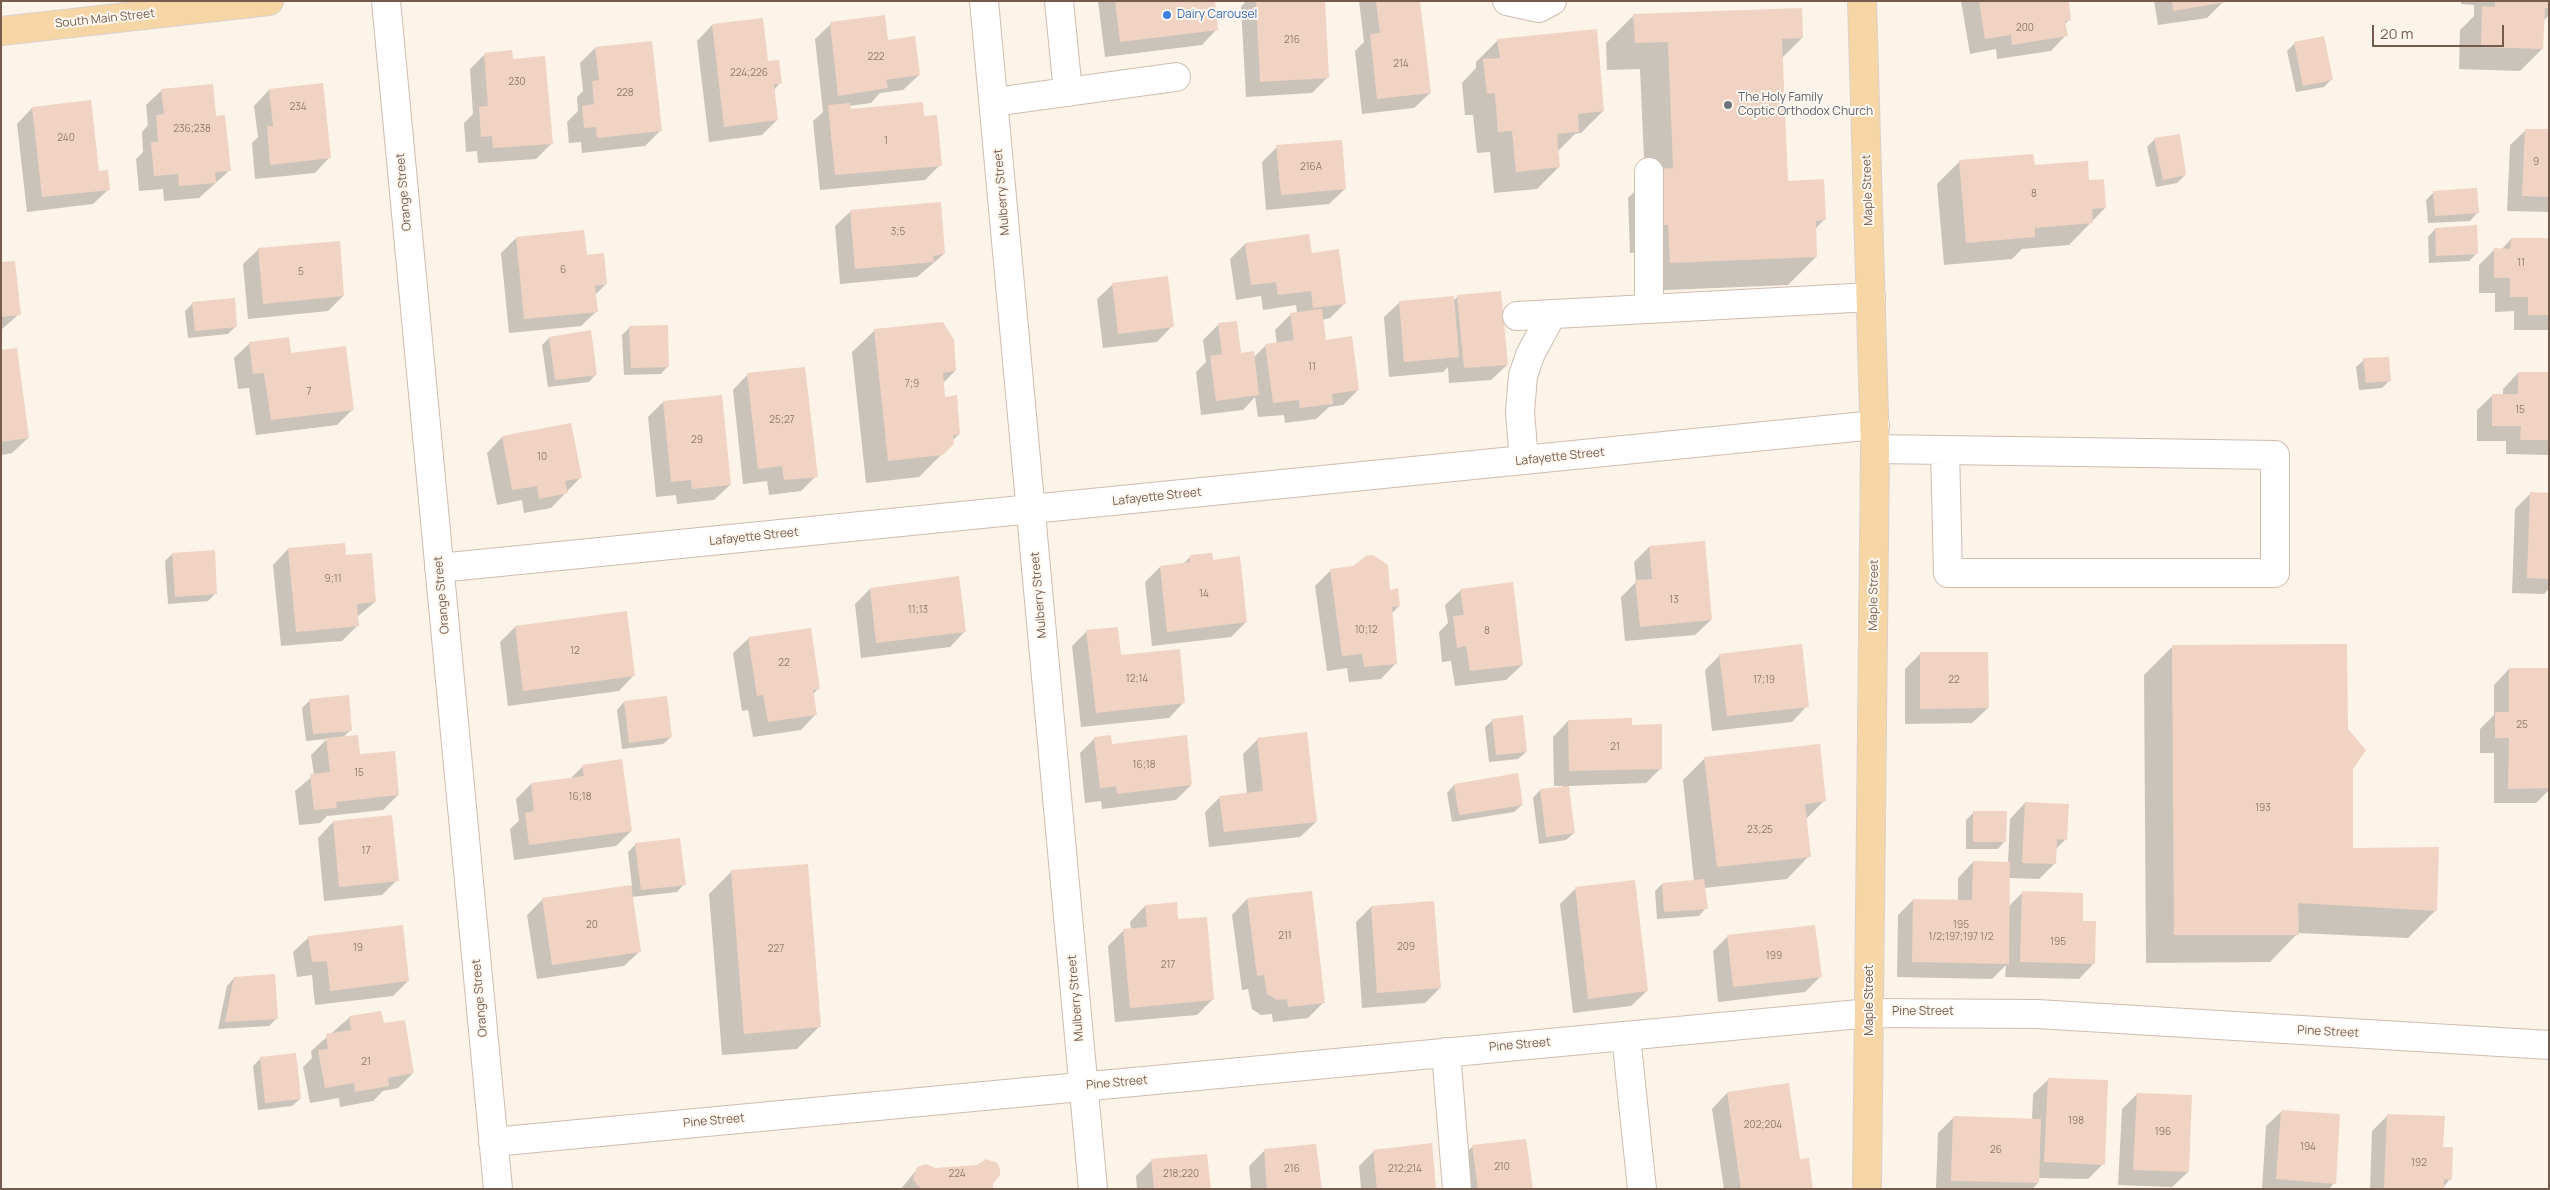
<!DOCTYPE html>
<html>
<head>
<meta charset="utf-8">
<style>
	body { margin:0 }
	#map { position:relative; width:2550px; height:1190px; overflow:hidden; background:#fcf4e9; font-family:Manrope,sans-serif }
	canvas { display:block }
	.frame { position:absolute; inset:0; border:2px solid #765b4d; pointer-events:none }
	.scale { position:absolute; left:2372px; top:25px; width:132px; height:22px; box-sizing:border-box; border:2px solid #765b4d; border-top:0; padding-left:6px; font-size:15px; line-height:18px; white-space:nowrap; color:#765b4d; -webkit-text-stroke:4px #fef8f0; paint-order:stroke }
</style>
</head>
<body>
<div id="map">
<canvas width="2550" height="1190"></canvas>
<div class="frame"></div>
<div class="scale">20 m</div>
</div>
<script>
const ctx = document.querySelector('canvas').getContext('2d');
ctx.lineJoin = 'round';
function fillPath(path, color) {
  ctx.fillStyle = color;
  ctx.fill(path, 'evenodd');
}
function shape(rows) {
  const path = new Path2D();
  for (const r of rows) {
    path.moveTo(r[0], r[1]);
    for (let i = 2; i < r.length; i += 2) path.lineTo(r[i], r[i + 1]);
  }
  return path;
}
function trace(path, color, width, dash) {
  ctx.strokeStyle = color;
  ctx.lineWidth = width;
  ctx.lineCap = dash ? 'butt' : 'round';
  ctx.setLineDash(dash || []);
  ctx.stroke(path);
}
function drawText(font, color, halo, rows, align = 'center') {
  ctx.font = font + ' Manrope,sans-serif';
  ctx.lineWidth = 4;
  ctx.setLineDash([]);
  ctx.textBaseline = 'middle';
  ctx.strokeStyle = halo;
  ctx.fillStyle = color;
  for (const [text, x, y, turn = 0] of rows) {
    ctx.save();
    ctx.translate(x, y);
    ctx.rotate((+turn || 0) * Math.PI / 180);
    ctx.textAlign = isNaN(turn) ? turn : align;
    if (halo) ctx.strokeText(text, 0, 0);
    ctx.fillText(text, 0, 0);
    ctx.restore();
  }
}
const shadow = shape([
	[1098,1,1214,1,1217,29,1202,45,1105,57],
	[1246,1,1323,1,1327,78,1312,93,1246,97,1241,7],
	[1359,1,1419,1,1430,93,1414,108,1362,114,1355,51,1364,42],
	[1961,1,2067,1,2070,19,2065,24,2066,35,2051,51,1997,59,1996,49,1970,54],
	[2154,1,2223,1,2223,2,2207,18,2158,25],
	[2461,1,2549,1,2549,15,2543,21,2542,49,2520,71,2459,69,2460,30,2474,16,2474,5,2461,4],
	[1634,15,1802,38,1782,58,1787,182,1824,220,1815,229,1816,257,1788,285,1642,291,1640,252,1630,253,1628,198,1645,181,1640,69,1607,70,1606,43],
	[831,24,887,41,919,75,903,90,880,93,871,103,849,106,850,110,923,118,940,165,925,180,820,190,813,121,823,112,815,39],
	[712,25,767,63,780,83,774,90,777,120,762,135,709,142,697,41],
	[1498,40,1603,111,1581,133,1575,134,1558,151,1559,167,1537,189,1494,193,1490,152,1477,153,1473,115,1465,115,1462,83,1476,68,1476,62],
	[2294,44,2332,79,2324,87,2296,92,2287,51],
	[595,48,661,130,645,146,582,153,581,142,569,143,567,122,578,111,577,97,583,91,580,63],
	[485,54,512,60,551,144,536,159,478,163,477,151,466,152,464,123,473,114,470,69],
	[162,90,214,117,230,170,199,198,164,201,163,189,139,191,136,159,143,152,142,132,148,125,146,105],
	[269,90,330,157,315,173,255,179,252,143,258,137,254,106],
	[32,108,98,172,109,189,93,204,27,212,17,124],
	[2526,130,2549,130,2549,212,2507,211,2510,145],
	[2155,139,2185,175,2177,183,2156,187,2147,147],
	[1277,147,1345,189,1329,204,1266,210,1262,162],
	[1960,161,2033,167,2088,182,2105,208,2069,245,2022,249,2012,259,1944,265,1937,184],
	[2434,192,2477,213,2470,221,2428,223,2426,200],
	[851,211,944,254,917,277,840,284,835,226],
	[2435,229,2477,253,2469,261,2429,263,2428,237],
	[516,238,606,284,595,295,597,311,581,326,509,333,501,253],
	[2511,239,2549,239,2549,330,2514,330,2514,311,2495,312,2495,293,2479,293,2479,265,2494,250,2501,250],
	[1245,244,1311,254,1345,303,1330,318,1322,320,1325,341,1358,390,1343,405,1329,407,1316,419,1285,423,1284,415,1258,417,1255,397,1243,410,1201,415,1196,372,1206,362,1203,340,1219,324,1240,354,1254,357,1266,345,1277,344,1275,330,1291,314,1297,313,1296,305,1263,310,1261,296,1236,300,1230,259],
	[259,249,343,296,328,311,248,319,243,264],
	[1,264,19,314,1,330],
	[1113,284,1172,326,1157,342,1103,348,1097,299],
	[1458,296,1507,365,1491,380,1449,383,1448,367,1443,372,1389,377,1384,317,1400,302,1453,301],
	[193,303,236,326,228,334,188,338,185,311],
	[630,327,668,366,661,374,624,375,622,335],
	[875,330,955,371,943,383,944,398,959,434,953,440,953,443,919,477,866,483,852,352],
	[549,338,596,374,589,382,548,387,542,345],
	[250,343,290,355,353,409,337,425,256,435,249,388,238,389,234,358],
	[1,351,28,438,12,453,1,455],
	[2364,360,2390,380,2382,388,2359,390,2356,367],
	[2518,373,2549,374,2549,455,2506,454,2506,441,2477,441,2477,410,2493,395,2503,395,2503,389],
	[748,374,816,476,801,491,769,495,767,481,743,484,733,390],
	[663,402,730,485,714,500,677,504,676,495,656,497,648,417],
	[502,437,580,478,551,508,524,513,522,500,497,505,487,453],
	[2530,494,2549,494,2549,589,2544,594,2512,593,2515,509],
	[1649,547,1711,620,1695,635,1625,641,1621,597,1636,582,1634,562],
	[288,549,345,557,375,602,357,617,358,625,342,641,281,646,273,565],
	[172,554,216,593,208,601,168,604,165,561],
	[1190,557,1212,561,1246,622,1231,637,1152,646,1145,582,1160,567,1183,564],
	[1331,570,1399,606,1392,613,1396,663,1381,679,1349,682,1347,668,1327,671,1315,586],
	[870,589,965,631,950,647,861,658,855,604],
	[1461,590,1522,665,1506,680,1455,686,1451,661,1442,662,1439,632,1448,623,1445,605],
	[515,627,634,675,619,691,508,706,500,642],
	[1087,631,1120,656,1184,702,1169,718,1081,727,1072,646],
	[749,638,819,688,813,694,816,714,801,730,753,737,748,710,742,711,733,653],
	[2172,647,2347,729,2352,769,2352,849,2436,910,2408,938,2298,933,2270,962,2146,963,2144,675],
	[1920,654,1988,708,1972,723,1905,724,1905,669],
	[1720,655,1807,706,1792,722,1712,731,1705,670],
	[2509,669,2549,670,2549,790,2536,803,2494,803,2494,753,2480,753,2480,729,2494,715,2494,685],
	[309,701,351,730,343,737,398,795,383,810,327,816,320,823,299,825,295,791,314,775,311,755,327,739,306,741,302,708],
	[624,702,671,737,663,744,622,749,617,710],
	[1493,720,1526,752,1518,759,1489,762,1485,727],
	[1568,721,1631,726,1661,768,1646,783,1568,786,1574,833,1566,840,1539,844,1533,798,1540,790,1563,788,1563,786,1554,786,1553,737],
	[1095,738,1111,746,1191,785,1176,800,1102,809,1101,801,1085,803,1080,753],
	[1258,739,1316,822,1300,837,1209,847,1205,812,1220,797,1247,794,1243,754],
	[1705,758,1825,800,1805,820,1809,856,1787,879,1704,888,1706,908,1699,916,1657,919,1655,891,1662,884,1694,881,1683,780],
	[583,766,631,831,616,846,514,860,510,829,519,821,516,799,531,784,570,779],
	[1454,785,1522,805,1514,812,1452,822,1447,793],
	[2025,803,2066,839,2055,850,2054,864,2039,879,2009,878,2008,907,2022,893,2094,963,2079,979,2005,977,2006,965,1992,979,1897,977,1898,915,1913,900,1958,901,1958,878,1973,862,2008,863,2010,819],
	[1974,812,2005,841,1998,849,1966,849,1966,820],
	[333,822,397,880,382,895,324,901,318,838],
	[636,844,684,884,677,892,632,897,640,951,624,966,537,979,527,915,543,899,632,886,628,852],
	[807,866,820,1026,797,1049,722,1055,709,894,731,872],
	[1575,889,1647,991,1631,1006,1573,1013,1560,904],
	[1247,899,1324,1002,1308,1018,1273,1022,1272,1014,1261,1015,1252,1009,1248,989,1242,990,1232,915],
	[1145,906,1177,920,1212,1000,1197,1015,1115,1022,1108,946,1124,930,1131,930,1130,922],
	[1371,907,1440,988,1425,1003,1362,1008,1356,922],
	[1728,936,1820,977,1805,992,1718,1002,1713,951],
	[309,937,408,981,393,996,315,1005,312,975,297,977,293,952],
	[234,978,277,1018,269,1026,218,1029,227,986],
	[350,1017,383,1024,413,1073,398,1088,383,1091,373,1101,340,1107,339,1098,310,1103,303,1067,312,1058,311,1051],
	[261,1058,300,1099,292,1106,258,1110,253,1066],
	[2049,1079,2103,1164,2088,1179,2038,1178,2038,1183,2032,1189,1936,1189,1938,1133,1954,1117,2032,1120,2033,1094],
	[1727,1093,1798,1161,1812,1189,1724,1189,1712,1109],
	[2137,1094,2188,1172,2172,1187,2118,1185,2122,1109],
	[2282,1111,2334,1183,2329,1189,2262,1189,2266,1126],
	[2387,1116,2442,1148,2450,1179,2442,1189,2370,1189,2372,1131],
	[1315,1145,1320,1189,1251,1189,1249,1166,1264,1151],
	[1473,1146,1531,1189,1461,1189,1457,1162],
	[1374,1151,1435,1189,1361,1189,1359,1166],
	[1151,1161,1210,1189,1137,1189,1136,1176],
	[918,1168,935,1170,991,1184,992,1189,901,1189]
]);
const building = shape([
	[1115,1,1215,1,1218,30,1120,42],
	[1256,1,1325,1,1329,78,1260,82],
	[1376,1,1420,1,1431,93,1377,99,1370,34,1380,33],
	[1979,1,2069,1,2071,20,2065,21,2068,36,2012,45,2011,35,1985,39],
	[2172,1,2226,1,2226,2,2173,11],
	[2495,1,2549,1,2549,8,2545,8,2543,49,2481,47,2482,6,2495,7],
	[1802,8,1803,38,1782,39,1788,181,1824,179,1826,220,1816,221,1817,257,1670,263,1668,225,1658,225,1655,169,1673,168,1668,42,1635,43,1633,14],
	[885,15,888,40,915,36,920,75,886,80,888,88,838,96,830,22],
	[763,18,768,61,779,60,782,84,774,84,778,120,724,127,712,24],
	[1597,29,1604,111,1578,114,1579,132,1557,134,1560,167,1516,172,1512,131,1498,132,1495,93,1487,94,1483,59,1500,58,1497,39],
	[2324,36,2333,80,2303,86,2294,42],
	[652,41,662,131,597,138,596,127,584,128,582,106,594,104,592,81,599,80,595,47],
	[512,50,513,59,545,56,553,144,493,148,492,136,481,137,479,107,488,106,484,53],
	[323,83,331,158,270,165,267,126,273,126,269,89],
	[213,84,216,116,225,115,231,171,215,172,216,183,179,186,178,174,154,176,151,142,158,142,156,115,164,114,161,89],
	[91,100,99,171,108,170,110,190,42,197,32,107],
	[923,102,924,116,937,115,942,166,835,175,828,105,850,103,851,109],
	[2525,129,2549,129,2549,197,2522,196],
	[2180,134,2186,175,2163,180,2154,138],
	[1342,140,1346,189,1281,195,1276,145],
	[2033,154,2035,165,2088,161,2089,180,2104,179,2106,208,2092,209,2093,223,2035,228,2035,237,1966,243,1959,160],
	[2477,188,2479,213,2435,216,2433,191],
	[941,202,945,254,933,256,934,262,855,269,850,210],
	[2477,225,2478,254,2436,256,2435,228],
	[584,230,587,255,604,253,607,284,595,286,598,312,524,319,516,237],
	[1309,234,1312,253,1339,249,1346,304,1313,308,1311,291,1278,295,1276,282,1251,285,1245,243],
	[2511,238,2549,238,2549,315,2528,315,2528,297,2510,297,2510,278,2494,278,2494,248,2510,249],
	[340,241,344,296,263,304,258,248],
	[15,261,21,315,1,317,1,262],
	[1168,276,1174,327,1118,334,1112,283],
	[1501,291,1508,365,1464,368,1457,295],
	[1454,296,1459,357,1404,362,1399,301],
	[235,298,237,327,195,331,192,302],
	[1322,309,1326,340,1352,336,1359,390,1332,394,1333,404,1300,408,1299,400,1273,403,1265,344,1294,340,1290,313],
	[1237,321,1241,353,1254,351,1259,395,1216,401,1210,356,1222,354,1218,323],
	[943,322,954,340,956,371,943,373,945,397,957,395,960,434,953,435,954,444,943,455,888,461,874,329],
	[668,325,669,367,631,368,629,326],
	[591,330,597,375,555,380,549,337],
	[289,337,291,353,346,346,354,410,271,420,264,373,253,374,249,342],
	[17,348,29,438,1,442,1,350],
	[2389,357,2391,381,2366,383,2363,358],
	[805,367,818,477,784,480,782,466,758,469,747,373],
	[2518,372,2549,372,2549,440,2520,440,2521,426,2492,426,2492,394,2518,394],
	[722,395,731,485,692,489,691,480,671,482,663,401],
	[571,423,582,478,565,481,568,493,539,499,537,486,512,490,502,436],
	[2530,492,2549,493,2549,579,2527,578],
	[1705,541,1712,620,1640,627,1635,580,1652,579,1649,546],
	[345,543,346,555,372,553,376,602,357,604,359,626,296,632,288,548],
	[215,550,217,594,175,597,172,553],
	[1212,553,1213,560,1240,556,1247,622,1167,632,1160,566,1190,562,1190,555],
	[1373,555,1388,565,1390,590,1398,588,1400,606,1392,607,1397,664,1364,667,1362,654,1342,656,1330,569,1353,566,1366,556],
	[959,576,966,632,876,643,870,588],
	[1513,582,1523,665,1470,671,1466,646,1457,648,1453,616,1464,615,1460,589],
	[627,611,635,676,523,691,515,626],
	[1118,627,1121,655,1180,649,1185,703,1096,713,1086,630],
	[811,628,820,689,813,690,817,715,768,722,763,695,757,696,748,637],
	[1802,644,1809,707,1727,716,1719,654],
	[2347,644,2348,729,2366,750,2353,769,2353,848,2439,847,2437,911,2298,903,2299,935,2174,935,2172,645],
	[1920,652,1988,652,1989,708,1920,709],
	[2509,668,2549,668,2549,788,2508,789,2509,738,2495,738,2495,712,2509,712],
	[349,695,352,731,313,734,309,699],
	[667,696,672,737,629,743,624,701],
	[1523,715,1527,752,1496,755,1492,719],
	[1632,718,1632,725,1662,724,1662,769,1569,771,1568,720],
	[1307,732,1317,822,1224,832,1219,796,1263,791,1257,738],
	[358,735,360,754,395,751,399,795,336,802,337,808,314,810,310,774,330,772,326,738],
	[1111,735,1112,744,1187,735,1192,785,1117,794,1116,786,1100,788,1094,737],
	[1820,744,1826,801,1805,804,1811,857,1717,867,1704,757],
	[622,759,632,831,529,845,525,813,534,811,531,783,584,776,582,765],
	[1518,773,1523,805,1459,815,1454,784],
	[1569,786,1575,833,1546,837,1540,789],
	[2025,802,2069,804,2067,840,2057,839,2056,864,2022,863],
	[1973,811,2007,811,2006,842,1973,842],
	[392,815,399,881,339,887,333,821],
	[680,838,686,885,641,890,635,843],
	[1973,861,2010,862,2009,964,1912,962,1913,899,1972,900],
	[808,864,821,1027,744,1034,731,870],
	[1704,879,1708,909,1664,912,1662,883],
	[1635,880,1648,991,1588,999,1575,887],
	[631,885,641,952,552,965,542,898],
	[1312,891,1325,1003,1288,1007,1287,999,1277,1000,1267,994,1264,975,1257,976,1247,898],
	[2022,891,2083,893,2083,921,2096,921,2095,964,2020,962],
	[1434,901,1441,988,1377,993,1371,906],
	[1177,902,1178,919,1207,917,1214,1000,1130,1008,1123,929,1147,927,1145,905],
	[403,925,409,981,330,991,327,961,312,962,308,936],
	[1815,925,1822,977,1733,987,1727,935],
	[275,974,278,1019,225,1022,234,977],
	[381,1011,384,1023,405,1020,414,1073,388,1078,389,1086,355,1092,354,1083,325,1088,318,1050,328,1049,326,1034,351,1030,349,1016],
	[296,1053,301,1099,265,1103,260,1057],
	[2048,1078,2108,1080,2105,1165,2044,1162],
	[1789,1083,1800,1159,1809,1158,1813,1189,1741,1189,1727,1092],
	[2137,1093,2192,1095,2189,1172,2133,1170],
	[2281,1110,2340,1114,2336,1184,2276,1179],
	[2387,1114,2445,1116,2443,1147,2453,1147,2452,1180,2444,1179,2444,1189,2384,1189],
	[1953,1116,2041,1119,2039,1183,1951,1181],
	[1526,1139,1533,1189,1478,1189,1472,1145],
	[1432,1143,1436,1189,1377,1189,1373,1150],
	[1316,1144,1322,1189,1267,1189,1264,1149],
	[1207,1154,1211,1189,1154,1189,1151,1159],
	[986,1159,997,1163,1000,1169,1000,1175,993,1184,993,1189,921,1189,913,1179,917,1167,926,1164,935,1168,977,1165]
]);
const minor = shape([
	[386,1,498,1189],
	[984,1,1093,1189],
	[1059,1,1068,92],
	[1507,1,1539,8,1552,1],
	[994,102,1176,77],
	[1649,309,1649,172],
	[1517,316,1871,297],
	[1875,449,1945,450,2275,455,2275,573,1948,573,1945,450],
	[1524,460,1520,412,1523,376,1530,355,1552,314],
	[439,568,1875,425],
	[1626,1036,1642,1189],
	[1446,1052,1457,1189],
	[493,1142,1870,1013,2037,1014,2549,1045]
]);
const major = shape([
	[1862,1,1875,449,1867,1189],
	[1,31,269,1]
]);
const markers = [
	[1167,15,5,"#3f7fe0"],
	[1728,105,5,"#6b7280"]
];
const numberNames = [
	["200",2025,28],
	["216",1292,40],
	["222",876,57],
	["214",1401,64],
	["224;226",749,73],
	["230",517,82],
	["228",625,93],
	["234",298,107],
	["236;238",192,129],
	["240",66,138],
	["1",886,141],
	["9",2536,162],
	["216A",1311,167],
	["8",2034,194],
	["3;5",898,232],
	["11",2521,263],
	["6",563,270],
	["5",301,272],
	["11",1312,367],
	["7;9",912,384],
	["7",309,392],
	["15",2520,410],
	["25;27",782,420],
	["29",697,440],
	["10",542,457],
	["9;11",333,579],
	["14",1204,594],
	["13",1674,600],
	["11;13",918,610],
	["10;12",1366,630],
	["8",1487,631],
	["12",575,651],
	["22",784,663],
	["12;14",1137,679],
	["17;19",1764,680],
	["22",1954,680],
	["25",2522,725],
	["21",1615,747],
	["16;18",1144,765],
	["15",359,773],
	["16;18",580,797],
	["193",2263,808],
	["23;25",1760,830],
	["17",366,851],
	["20",592,925],
	["195",1961,925],
	["1/2;197;197 1/2",1961,937],
	["211",1285,936],
	["195",2058,942],
	["209",1406,947],
	["19",358,948],
	["227",776,949],
	["199",1774,956],
	["217",1168,965],
	["21",366,1062],
	["198",2076,1121],
	["202;204",1763,1125],
	["196",2163,1132],
	["194",2308,1147],
	["26",1996,1150],
	["192",2419,1163],
	["210",1502,1167],
	["216",1292,1169],
	["212;214",1405,1169],
	["224",957,1174],
	["218;220",1181,1174]
];
const shopNames = [
	["Dairy Carousel",1177,15]
];
const streetNames = [
	["South Main Street",105,19,-6],
	["Maple Street",1868,190,-92],
	["Orange Street",404,192,-95],
	["Mulberry Street",1002,192,-95],
	["Lafayette Street",1560,457,-6],
	["Lafayette Street",1157,497,-6],
	["Lafayette Street",754,537,-6],
	["Orange Street",442,595,-95],
	["Mulberry Street",1039,595,-95],
	["Maple Street",1874,595,-89],
	["Orange Street",480,998,-95],
	["Mulberry Street",1076,998,-95],
	["Maple Street",1870,1000,-90],
	["Pine Street",1923,1012],
	["Pine Street",2328,1032,3],
	["Pine Street",1520,1045,-5],
	["Pine Street",1117,1083,-5],
	["Pine Street",714,1121,-5]
];
const worshipNames = [
	["The Holy Family",1738,98],
	["Coptic Orthodox Church",1738,112]
];
fillPath(shadow, '#0003');
fillPath(building, '#f0d3c2');
trace(minor, '#cebcaf', 30);
trace(major, '#d9d1cd', 30);
trace(minor, '#fff', 28);
trace(major, '#f7d6a5', 28);
for (const [x, y, r, color] of markers) {
  const dot = new Path2D();
  dot.arc(x, y, r, 0, 2 * Math.PI);
  ctx.fillStyle = color;
  ctx.fill(dot);
  trace(dot, '#fef8f0', 2);
}
drawText('10px', '#94796a', null, numberNames);
drawText('12px', '#366cbe', '#fef8f0', shopNames, 'left');
drawText('12px', '#765b4d', '#fef8f0', streetNames);
drawText('12px', '#5b616d', '#fef8f0', worshipNames, 'left');
</script>
</body>
</html>
